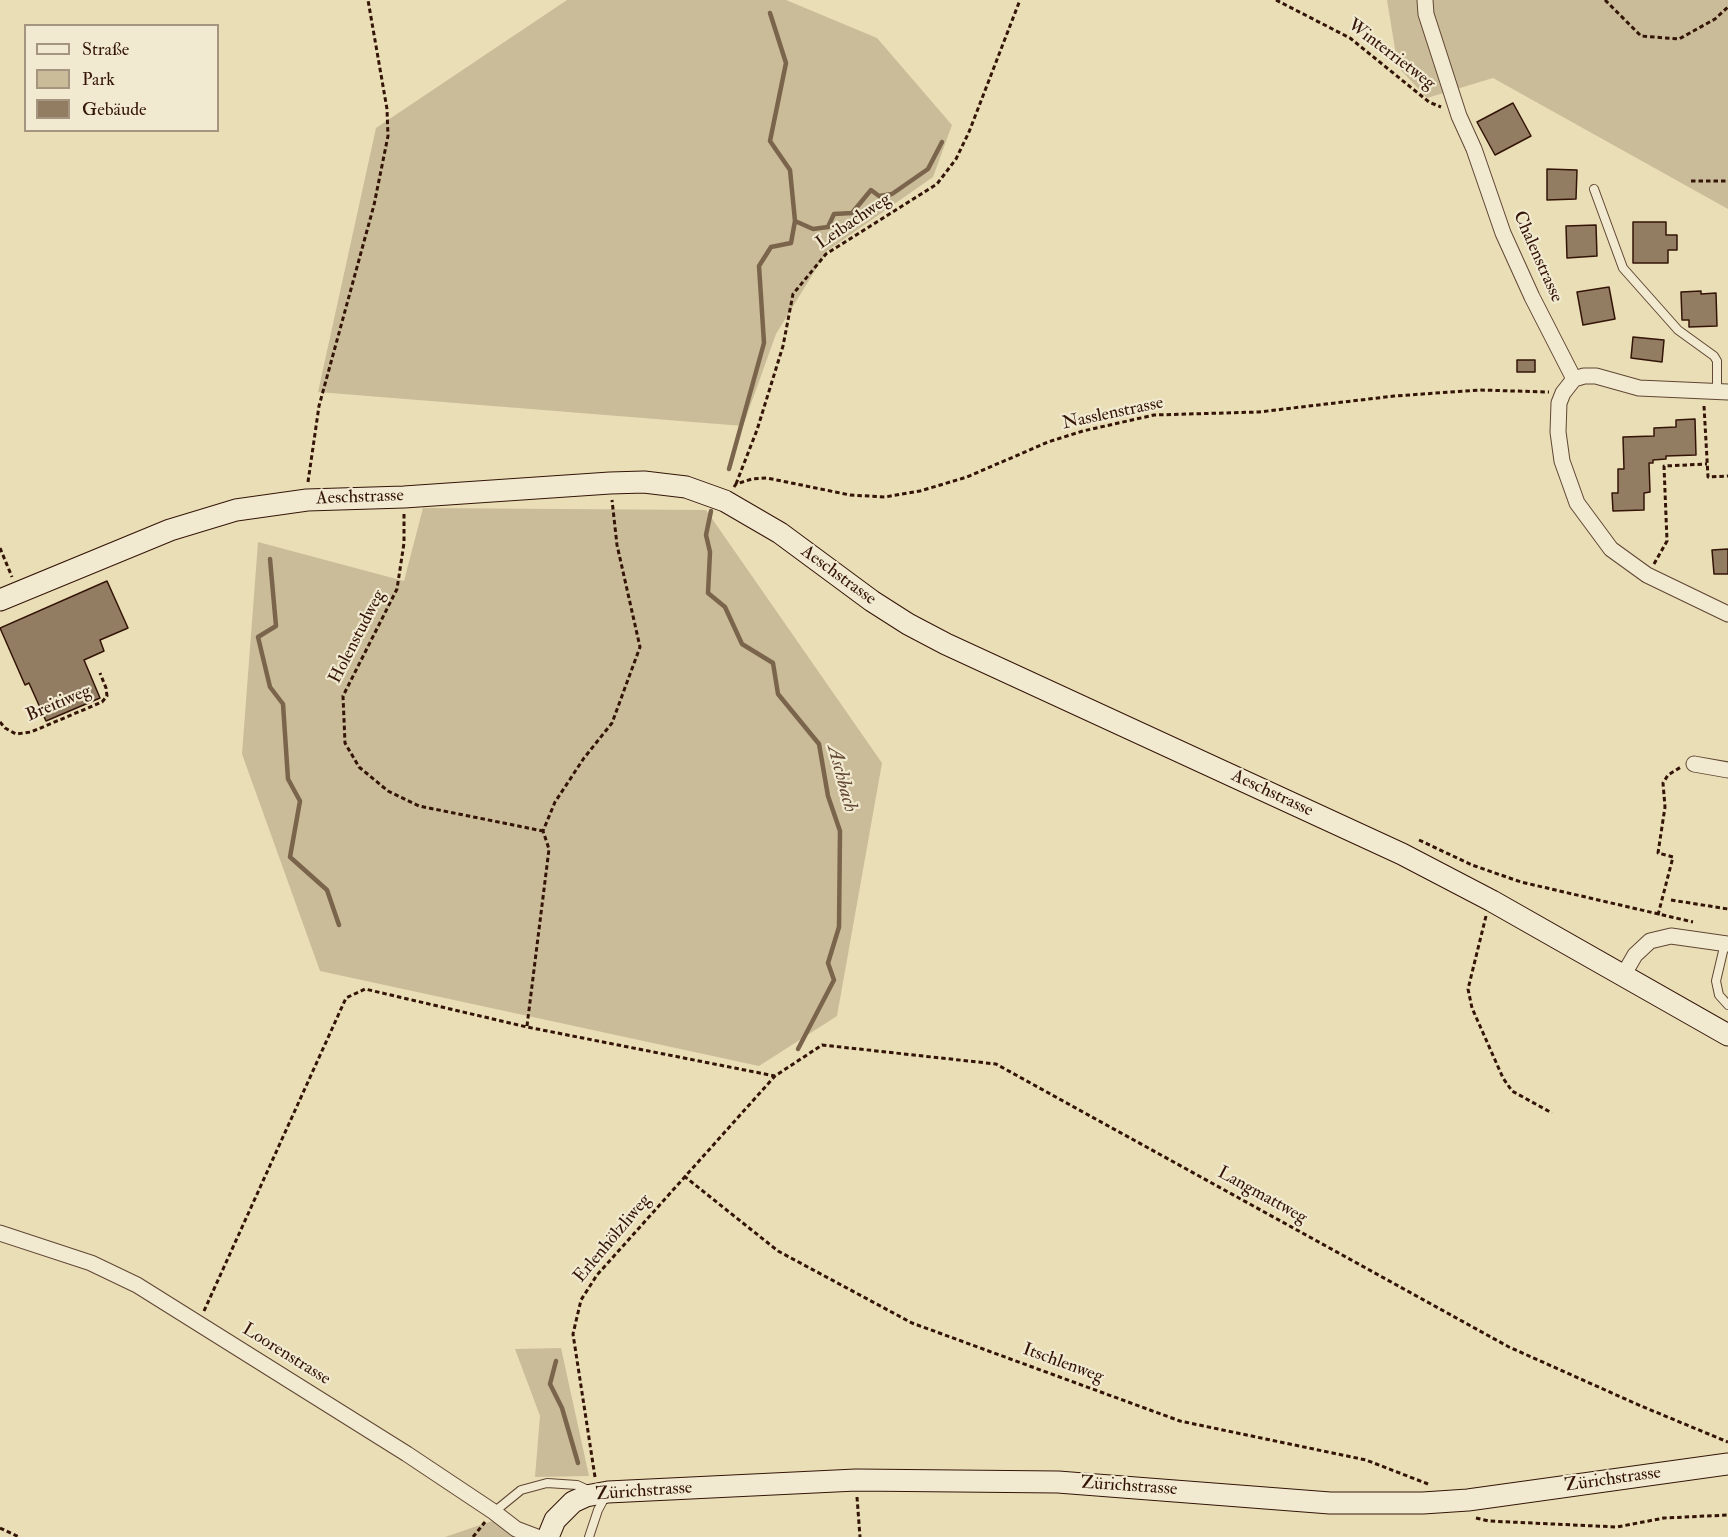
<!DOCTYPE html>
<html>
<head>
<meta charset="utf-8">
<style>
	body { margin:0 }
	#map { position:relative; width:1728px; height:1537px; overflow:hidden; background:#e9deb6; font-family:"IM FELL Double Pica",serif }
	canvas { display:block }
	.legend { position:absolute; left:24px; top:24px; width:195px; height:108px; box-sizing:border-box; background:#f1ead0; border:2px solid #a59480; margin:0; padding:8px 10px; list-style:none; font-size:18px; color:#341407 }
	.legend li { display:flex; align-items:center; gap:12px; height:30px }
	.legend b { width:30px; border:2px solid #a59480 }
</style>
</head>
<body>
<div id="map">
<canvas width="1728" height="1537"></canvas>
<ul class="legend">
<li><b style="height:8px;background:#f1ead0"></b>Straße</li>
<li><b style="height:16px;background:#cabc98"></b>Park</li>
<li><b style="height:16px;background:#927d62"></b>Gebäude</li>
</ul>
</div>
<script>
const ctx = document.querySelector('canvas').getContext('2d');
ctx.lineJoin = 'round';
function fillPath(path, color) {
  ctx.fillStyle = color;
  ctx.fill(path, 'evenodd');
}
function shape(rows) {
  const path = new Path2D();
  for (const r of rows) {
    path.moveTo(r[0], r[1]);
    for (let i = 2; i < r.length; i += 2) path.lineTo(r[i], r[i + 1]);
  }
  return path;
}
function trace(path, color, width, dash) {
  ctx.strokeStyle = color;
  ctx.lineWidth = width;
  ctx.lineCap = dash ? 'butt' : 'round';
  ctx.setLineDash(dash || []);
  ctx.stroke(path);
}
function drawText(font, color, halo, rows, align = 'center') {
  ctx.font = font + ' "IM FELL Double Pica",serif';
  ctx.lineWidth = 4.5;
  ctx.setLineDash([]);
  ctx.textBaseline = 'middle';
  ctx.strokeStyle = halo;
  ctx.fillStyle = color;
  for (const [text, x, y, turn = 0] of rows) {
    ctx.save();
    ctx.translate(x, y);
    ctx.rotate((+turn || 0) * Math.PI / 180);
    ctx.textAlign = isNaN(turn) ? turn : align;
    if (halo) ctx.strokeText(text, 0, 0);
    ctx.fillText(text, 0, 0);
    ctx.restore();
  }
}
const green = shape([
	[567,0,786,0,877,38,952,125,933,177,827,251,776,334,743,426,318,392,376,128],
	[1387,0,1728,0,1728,209,1493,78,1427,98,1398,67],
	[423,508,706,510,882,763,837,1016,759,1066,320,971,242,754,258,542,404,581],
	[561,1348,589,1476,535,1477,540,1416,515,1349],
	[492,1521,522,1537,445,1537]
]);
const stream = shape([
	[795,221,813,229,828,227,834,214,852,213,871,190,879,196,892,194,928,169,942,142],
	[729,469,764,343,759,266,771,247,791,243,795,221,790,170,770,141,786,63,770,13],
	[711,511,706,535,710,552,708,593,725,607,742,644,773,663,778,694,819,744,828,796,840,831,839,927,828,963,834,980,798,1049],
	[270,559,276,626,258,637,270,687,283,704,288,779,300,801,290,857,327,890,339,925],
	[556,1361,550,1384,562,1408,578,1463]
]);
const building = shape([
	[1513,103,1531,136,1495,155,1477,122,1513,103],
	[1547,169,1577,170,1576,199,1547,200,1547,169],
	[1633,222,1666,222,1666,235,1677,235,1677,250,1668,250,1668,263,1633,263,1633,222],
	[1596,225,1597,256,1567,258,1566,226,1596,225],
	[1609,287,1615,319,1583,325,1577,292,1609,287],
	[1701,291,1701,294,1716,293,1717,326,1689,327,1689,320,1682,320,1681,292,1701,291],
	[1633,337,1664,340,1662,362,1631,358,1633,337],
	[1517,360,1535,360,1535,372,1517,372,1517,360],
	[1695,419,1696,455,1666,456,1666,459,1653,460,1653,463,1649,463,1650,492,1644,493,1644,510,1613,511,1612,493,1618,493,1618,469,1624,469,1623,437,1654,436,1654,428,1676,427,1676,420,1695,419],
	[1728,549,1728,574,1714,574,1712,550,1728,549],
	[107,581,128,628,100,640,104,651,84,660,100,698,46,721,29,683,25,685,0,628,107,581]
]);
const path = shape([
	[1276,0,1350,38,1429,102,1441,107],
	[1605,0,1641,36,1679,39,1715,19,1728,7],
	[1691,181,1728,181],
	[1704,406,1708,477,1728,476],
	[308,482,319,406,374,205,388,136,387,109,368,0],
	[736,484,757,430,783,346,793,294,826,254,937,184,956,159,969,132,1020,0],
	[734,487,736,484,752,479,767,478,850,495,885,497,920,491,967,477,1048,442,1083,431,1154,415,1259,412,1394,396,1480,390,1549,392],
	[404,514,404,543,397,589,343,696,345,743,359,767,388,791,419,806,543,831],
	[0,548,12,577],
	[1654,564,1667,541,1664,466,1707,464],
	[0,722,5,728,16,734,31,732,102,702,107,696,106,688,100,673],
	[1419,840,1472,865,1521,882,1693,922],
	[1671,900,1728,909],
	[1658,915,1673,857,1658,853,1665,807,1663,783,1668,775,1681,767],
	[1486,916,1468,989,1472,1008,1503,1078,1512,1091,1552,1113],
	[527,1026,549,849,543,831,555,802,584,758,612,723,640,647,617,545,612,500],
	[684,1176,778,1251,912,1323,1180,1421,1366,1460,1428,1484],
	[204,1311,346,998,365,989,527,1027,775,1076],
	[595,1477,573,1334,581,1300,597,1275,775,1076,822,1045,996,1064,1509,1347,1641,1406,1728,1442],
	[857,1497,860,1537],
	[1476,1518,1489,1521,1617,1527,1664,1518,1728,1515],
	[0,1528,19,1537],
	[473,1537,485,1522]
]);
const lane = shape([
	[1594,189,1623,268,1678,330,1714,356,1717,361,1717,392],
	[1725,943,1716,981,1719,995,1728,1005],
	[494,1512,521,1490,547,1483,577,1485,588,1490],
	[589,1537,598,1510,605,1497]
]);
const street = shape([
	[1425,0,1426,14,1459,116,1474,149,1503,233,1532,297,1574,379],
	[1574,379,1563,393,1559,403,1558,432,1562,461,1577,503,1611,549,1647,575,1728,614],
	[1574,379,1584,376,1596,376,1639,388,1728,392],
	[1694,764,1728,770],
	[1624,974,1635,955,1650,941,1671,936,1728,944],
	[0,1233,91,1263,137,1285,407,1454,494,1512,516,1529,537,1537]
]);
const secondary = shape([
	[0,600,170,530,236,510,307,500,404,497,610,483,644,482,686,487,725,501,780,533,872,601,908,624,946,644,1402,854,1492,901,1728,1035],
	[548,1537,555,1520,573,1502,586,1496,608,1492,856,1480,1058,1482,1330,1503,1423,1503,1468,1500,1728,1464]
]);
const streetNames = [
	["Winterrietweg",1391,55,37],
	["Leibachweg",854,222,-34],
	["Chalenstrasse",1537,257,66],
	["Nasslenstrasse",1113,414,-12],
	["Aeschstrasse",360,498,-2],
	["Aeschstrasse",838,576,36],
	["Holenstudweg",358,637,-63],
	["Breitiweg",59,704,-23],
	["Aeschstrasse",1272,794,25],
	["Langmattweg",1262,1196,29],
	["Erlenhölzliweg",613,1239,-50],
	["Loorenstrasse",286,1355,32],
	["Itschlenweg",1063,1364,20],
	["Zürichstrasse",1613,1480,-8],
	["Zürichstrasse",1129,1487,4],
	["Zürichstrasse",644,1492,-4]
];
const waterNames = [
	["Aschbach",841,779,75]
];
fillPath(green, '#cabc98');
trace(stream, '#7b644c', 4.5);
fillPath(building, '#927d62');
trace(building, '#341407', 1.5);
trace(lane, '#614633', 10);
trace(street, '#614633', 17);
trace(secondary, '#341407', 23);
trace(path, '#341407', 3, [4.5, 3]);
trace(lane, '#f1ead0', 8);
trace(street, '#f1ead0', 15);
trace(secondary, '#f1ead0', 21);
drawText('18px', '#341407', '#f1ead0', streetNames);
drawText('italic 20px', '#644935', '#f1ead0', waterNames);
</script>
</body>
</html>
